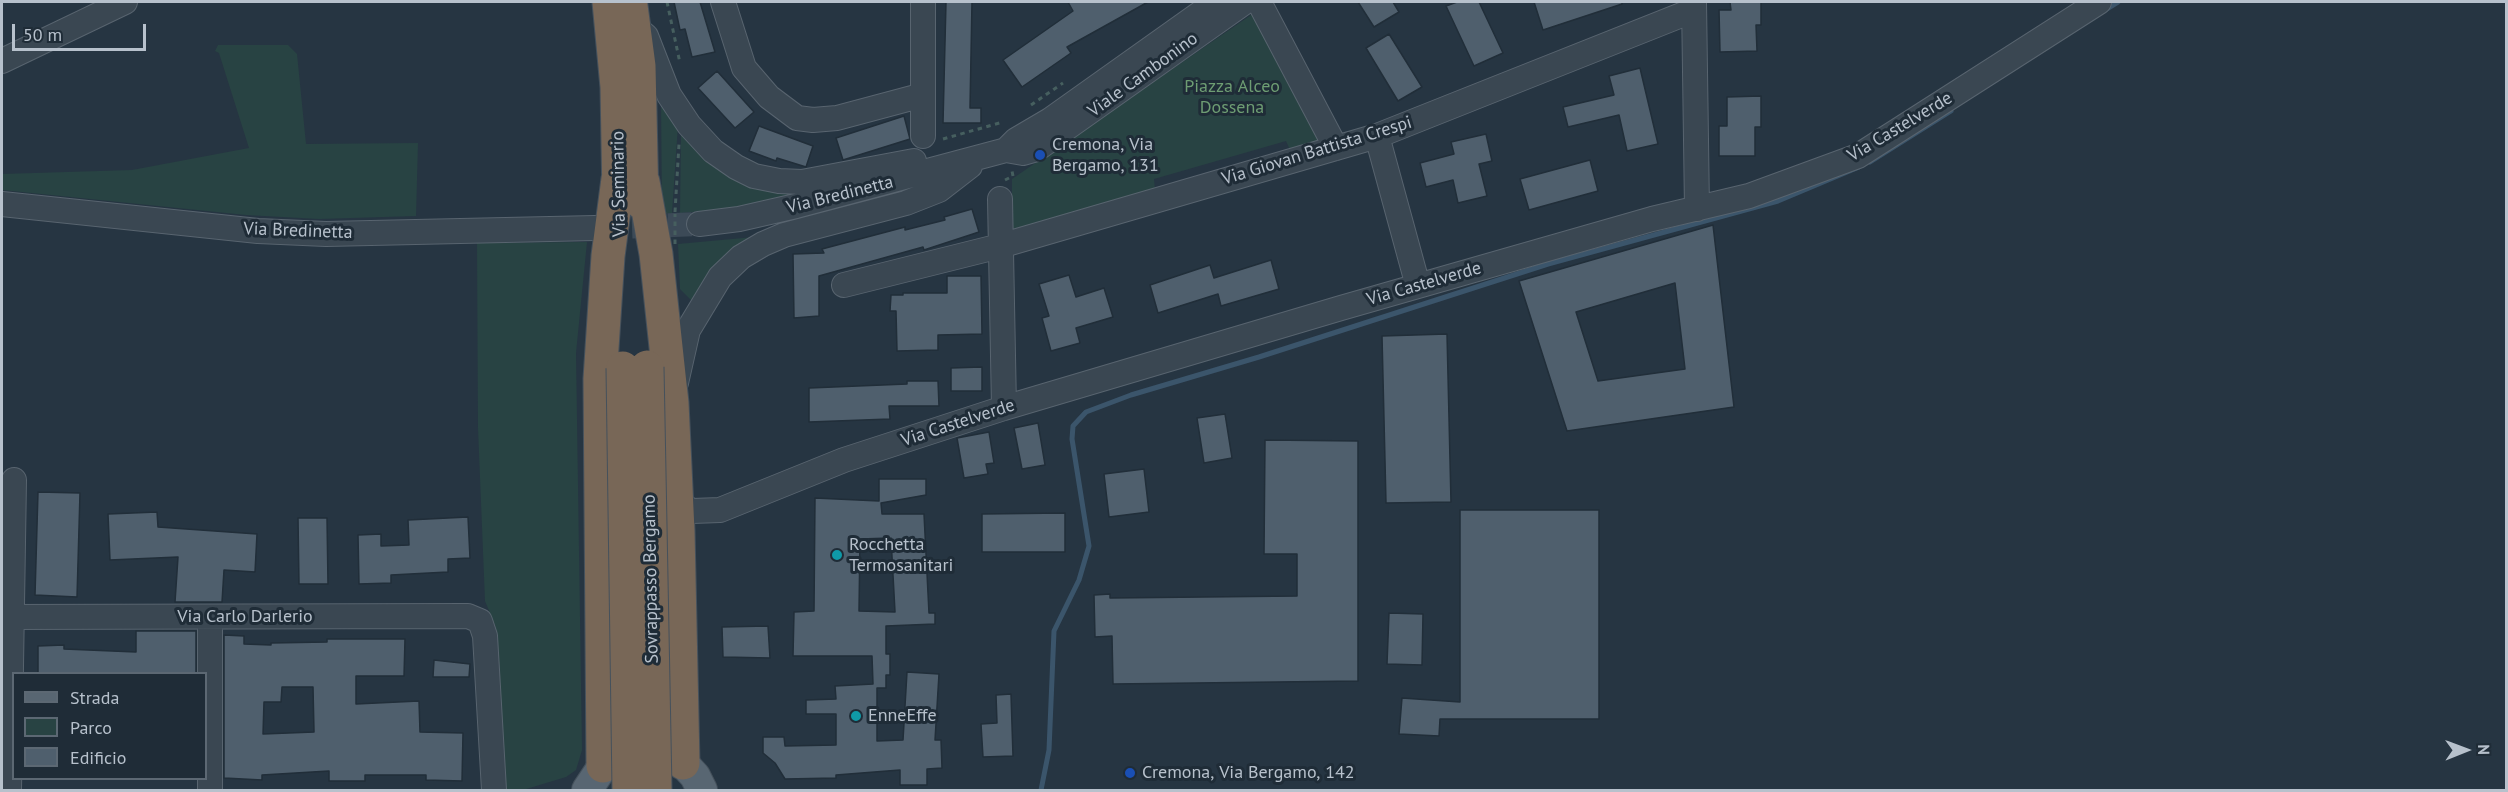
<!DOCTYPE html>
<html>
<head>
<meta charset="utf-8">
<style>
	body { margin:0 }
	#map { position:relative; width:2508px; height:792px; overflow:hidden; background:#263542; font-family:"PT Sans",sans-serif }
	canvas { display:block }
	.frame { position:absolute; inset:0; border:3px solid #b7c1cc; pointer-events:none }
	.legend { position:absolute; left:12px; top:672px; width:195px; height:108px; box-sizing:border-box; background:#1f2c37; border:2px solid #5c6873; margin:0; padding:8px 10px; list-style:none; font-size:18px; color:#b7c1cc }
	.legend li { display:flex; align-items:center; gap:12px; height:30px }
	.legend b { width:30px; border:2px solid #5c6873 }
	.north { position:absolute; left:2436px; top:720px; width:60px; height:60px; -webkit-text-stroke:4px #1f2c37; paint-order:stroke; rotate:89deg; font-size:16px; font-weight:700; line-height:24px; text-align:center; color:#b7c1cc }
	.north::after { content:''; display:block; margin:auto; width:21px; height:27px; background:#b7c1cc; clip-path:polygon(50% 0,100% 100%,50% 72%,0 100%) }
	.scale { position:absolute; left:12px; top:24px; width:134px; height:27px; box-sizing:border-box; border:3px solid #b7c1cc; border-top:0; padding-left:8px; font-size:18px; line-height:21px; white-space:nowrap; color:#b7c1cc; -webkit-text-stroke:4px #1f2c37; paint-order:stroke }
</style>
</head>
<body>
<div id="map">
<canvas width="2508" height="792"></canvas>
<div class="frame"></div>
<ul class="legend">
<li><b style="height:8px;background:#586672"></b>Strada</li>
<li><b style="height:16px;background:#284343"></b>Parco</li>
<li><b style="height:16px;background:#4f5f6d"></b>Edificio</li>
</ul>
<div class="north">N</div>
<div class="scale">50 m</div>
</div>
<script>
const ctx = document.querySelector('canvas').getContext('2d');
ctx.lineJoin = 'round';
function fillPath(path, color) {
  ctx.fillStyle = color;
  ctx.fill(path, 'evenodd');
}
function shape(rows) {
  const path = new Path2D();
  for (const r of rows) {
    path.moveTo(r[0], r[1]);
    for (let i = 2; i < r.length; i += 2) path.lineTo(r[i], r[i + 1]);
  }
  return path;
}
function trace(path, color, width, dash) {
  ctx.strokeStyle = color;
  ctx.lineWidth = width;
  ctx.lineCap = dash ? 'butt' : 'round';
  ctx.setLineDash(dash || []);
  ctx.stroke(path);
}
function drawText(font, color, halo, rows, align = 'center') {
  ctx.font = font + ' "PT Sans",sans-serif';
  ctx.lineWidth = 6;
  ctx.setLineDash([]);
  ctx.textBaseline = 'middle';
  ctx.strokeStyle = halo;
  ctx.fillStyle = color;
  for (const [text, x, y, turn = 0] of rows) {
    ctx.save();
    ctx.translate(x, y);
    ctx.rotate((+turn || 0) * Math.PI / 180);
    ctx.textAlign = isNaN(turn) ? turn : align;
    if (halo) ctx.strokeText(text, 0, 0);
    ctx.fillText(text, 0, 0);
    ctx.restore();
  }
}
const green = shape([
	[1254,13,1321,141,1290,150,1286,141,1154,179,1155,190,1012,234,1012,179],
	[218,45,288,45,297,54,306,144,418,143,416,216,319,219,246,215,2,190,2,174,132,170,249,148,219,53,215,51],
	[661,102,678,125,672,213,662,214],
	[684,134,809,193,729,209,680,213,681,135],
	[754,237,692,301,680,289,678,244],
	[587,242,576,353,582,750,576,770,566,777,523,790,506,790,495,625,485,601,478,428,477,243]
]);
const stream = shape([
	[2105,10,2118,2],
	[1870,162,1951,111],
	[1041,790,1049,750,1054,631,1079,580,1089,546,1072,439,1073,426,1086,412,1131,395,1259,357,1548,264,1778,201,1859,167]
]);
const building = shape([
	[674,2,700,2,715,52,692,57,685,29,680,30,674,2],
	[946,2,972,2,970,108,981,108,981,123,943,123,946,2],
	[1068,2,1148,2,1067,47,1071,53,1022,87,1003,60,1073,11,1068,2],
	[1358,2,1393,2,1399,12,1374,27,1358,2],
	[1457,2,1479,2,1503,53,1474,66,1446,6,1457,2],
	[1534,2,1622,2,1622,4,1543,30,1534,2],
	[1730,2,1761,2,1761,25,1756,25,1757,51,1720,52,1719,10,1731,10,1730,2],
	[1389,34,1422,87,1398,101,1366,48,1389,34],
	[1640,68,1658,144,1627,151,1619,115,1568,127,1563,107,1614,95,1609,76,1640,68],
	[717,71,754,112,735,128,698,88,717,71],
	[1761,96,1761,127,1755,127,1755,156,1719,156,1719,126,1727,126,1727,97,1761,96],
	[904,116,910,139,843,160,836,138,904,116],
	[759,126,813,146,806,167,777,158,776,161,749,151,759,126],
	[1486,134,1492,161,1479,164,1487,196,1458,203,1453,180,1426,187,1420,163,1454,154,1451,142,1486,134],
	[1590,160,1598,191,1529,210,1520,179,1590,160],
	[972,209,979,232,924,250,923,247,819,276,819,316,794,318,793,254,824,253,822,249,905,227,905,230,945,220,944,217,972,209],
	[1713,225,1734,407,1567,431,1519,281,1713,225],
	[1675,283,1685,369,1598,381,1576,312,1675,283],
	[1271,260,1279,289,1221,306,1218,294,1158,313,1150,285,1210,265,1214,278,1271,260],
	[1069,275,1076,297,1104,288,1113,317,1076,328,1080,343,1051,351,1042,318,1049,316,1039,284,1069,275],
	[947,276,981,276,982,334,938,335,938,350,897,351,896,311,890,311,891,295,903,295,903,293,947,293,947,276],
	[1447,334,1451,502,1386,503,1382,336,1447,334],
	[982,367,982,391,951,391,951,368,982,367],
	[907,381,938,381,939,406,889,406,890,419,809,422,809,388,907,384,907,381],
	[1225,414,1232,458,1204,463,1197,418,1225,414],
	[1038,423,1045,465,1022,469,1014,428,1038,423],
	[989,432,994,463,986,464,988,474,964,478,957,438,989,432],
	[1265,440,1358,441,1358,681,1113,684,1112,636,1095,637,1094,595,1110,594,1110,598,1297,596,1297,554,1264,554,1265,440],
	[1144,469,1149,512,1109,517,1104,474,1144,469],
	[879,479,926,479,926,495,881,503,882,514,924,514,929,613,935,613,935,624,886,626,886,654,890,654,890,675,886,675,886,688,877,688,877,741,903,740,907,672,939,674,935,740,941,740,942,768,927,769,927,785,900,785,900,770,836,775,836,778,785,779,775,763,763,753,763,737,784,737,785,746,836,745,836,714,806,714,806,700,836,699,835,686,873,684,872,656,793,656,794,612,814,611,815,498,879,501,879,479],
	[891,538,895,612,859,611,860,539,891,538],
	[38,492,80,493,77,597,35,595,38,492],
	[1460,510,1599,510,1599,719,1440,719,1439,736,1399,734,1402,698,1460,702,1460,510],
	[157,512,158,527,257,534,255,572,224,570,222,602,175,602,178,557,110,560,108,514,157,512],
	[1065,513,1065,552,982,552,982,514,1065,513],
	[468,517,470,558,448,559,448,572,391,575,391,583,359,584,358,535,381,534,381,546,409,545,408,520,468,517],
	[298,518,327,518,328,584,299,584,298,518],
	[1389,613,1423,614,1422,665,1387,664,1389,613],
	[768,626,770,658,723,657,722,627,768,626],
	[136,631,196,631,196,674,38,674,38,646,64,645,64,649,136,652,136,631],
	[224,635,244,636,244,644,271,645,271,643,327,642,327,639,405,639,404,676,356,676,356,704,419,701,420,732,463,733,462,781,426,780,426,775,365,775,365,781,329,781,329,771,262,775,262,780,224,778,224,635],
	[282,687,313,687,314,732,263,734,264,702,281,702,282,687],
	[434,660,470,664,469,677,433,677,434,660],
	[1011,694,1013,756,983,757,981,724,997,723,996,695,1011,694]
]);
const minorTunnel = shape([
	[596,228,699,224]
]);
const path = shape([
	[667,2,680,63],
	[1031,105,1063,83],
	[943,139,1003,122],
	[1005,180,1013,176,1012,171],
	[675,212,679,144]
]);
const minor = shape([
	[723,2,744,68,769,97,797,118,813,120,837,118,923,95],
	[1259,2,1336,148],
	[1694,2,1697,209],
	[639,30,646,36,669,95,689,125,713,151,736,167,754,176,779,181,802,182,914,161],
	[2,61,125,2],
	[923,136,923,2],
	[1377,136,1418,286],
	[1006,150,1016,140,1050,120,1216,2],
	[1000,199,1004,408],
	[2,204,258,231,326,234,595,228],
	[699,224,739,219,796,206,1006,150,1023,153,1037,149,1245,2],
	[844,285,1000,246,1377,136,1694,10],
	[676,383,688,330,720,277,741,257,763,244,784,235,906,203,939,190,970,166],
	[677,503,692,511,720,510,844,460,1004,408,1341,308,1652,219,1749,196,1858,156,2099,2],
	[2,617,468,616,480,621,485,636,494,790],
	[9,790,14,480],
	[210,790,210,617]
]);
const major = shape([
	[587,790,603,766,617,756,634,751,651,750,668,755,683,763,695,776,702,790]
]);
const highway = shape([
	[609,2,617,87,619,200],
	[631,6,639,66,642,203],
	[643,182,656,254,672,403,678,531,683,763],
	[603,766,600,379,608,256,618,179]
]);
const pathBridge = shape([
	[675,244,675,214]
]);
const highwayBridge = shape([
	[647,367,655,790],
	[623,368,629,790]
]);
const markers = [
	[1040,155,6,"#1a4fb4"],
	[837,555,6,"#0f9aa8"],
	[856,716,6,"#0f9aa8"],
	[1130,773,6,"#1a4fb4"]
];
const streetNames = [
	["Viale Cambonino",1143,75,-36],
	["Via Castelverde",1900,127,-31],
	["Via Giovan Battista Crespi",1317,151,-17],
	["Via Seminario",619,184,-91],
	["Via Bredinetta",840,195,-14],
	["Via Bredinetta",298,231,2],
	["Via Castelverde",1424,284,-16],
	["Via Castelverde",958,423,-18],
	["Sovrappasso Bergamo",651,579,-91],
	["Via Carlo Darlerio",245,617]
];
const parkNames = [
	["Piazza Alceo",1232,87],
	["Dossena",1232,108]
];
const poiNames = [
	["Cremona, Via",1052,145],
	["Bergamo, 131",1052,166],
	["Rocchetta",849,545],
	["Termosanitari",849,566],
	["EnneEffe",868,716],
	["Cremona, Via Bergamo, 142",1142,773]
];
fillPath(green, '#284343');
trace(stream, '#3b556b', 5);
fillPath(building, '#4f5f6d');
trace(building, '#212e39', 1.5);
trace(minorTunnel, '#3c4a57', 24, [24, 12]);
trace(minor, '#58646f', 26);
trace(major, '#44505b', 32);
trace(highway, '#45515c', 35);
trace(path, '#465f5f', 3, [4.5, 4.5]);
trace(minor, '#3a4752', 24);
trace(major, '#586672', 30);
trace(highway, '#786757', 33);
trace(highwayBridge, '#45515c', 35, []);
trace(pathBridge, '#465f5f', 3, [4.5, 4.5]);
trace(highwayBridge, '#786757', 33);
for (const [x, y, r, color] of markers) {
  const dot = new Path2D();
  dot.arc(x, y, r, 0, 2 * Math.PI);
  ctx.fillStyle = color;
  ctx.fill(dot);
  trace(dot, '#1f2c37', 2);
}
drawText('18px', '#b7c1cc', '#1f2c37', streetNames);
drawText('18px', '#6e9d73', '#1f2c37', parkNames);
drawText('18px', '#b7c1cc', '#1f2c37', poiNames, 'left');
</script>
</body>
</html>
